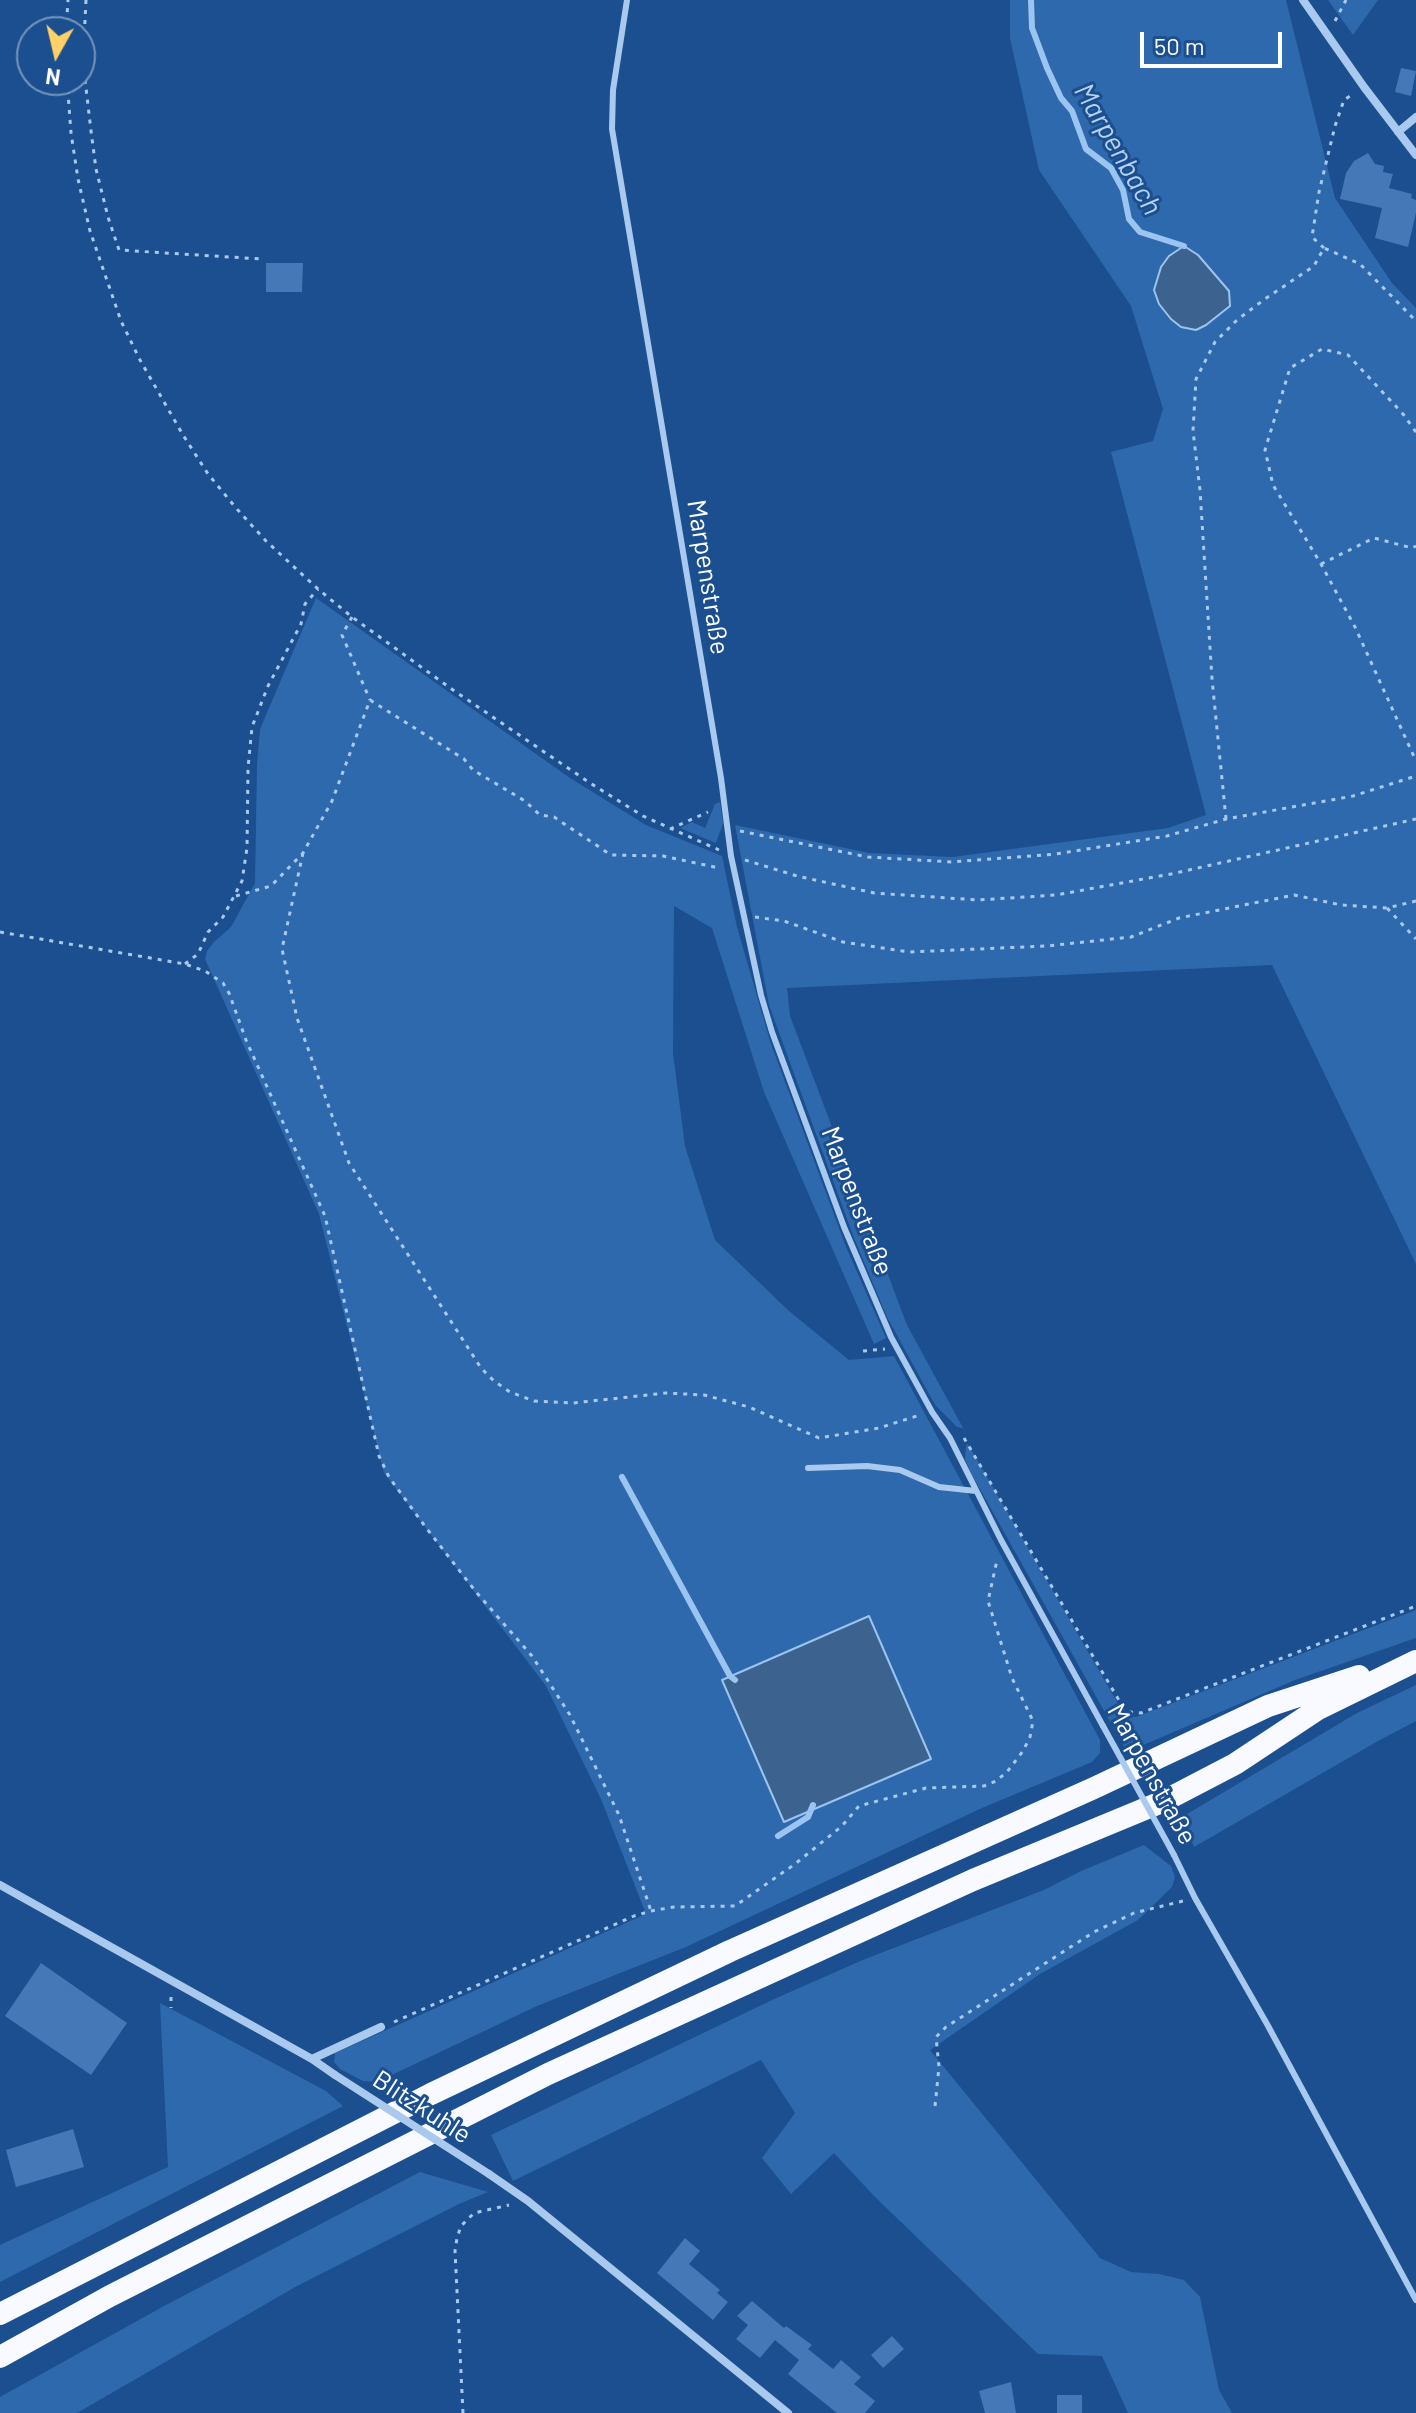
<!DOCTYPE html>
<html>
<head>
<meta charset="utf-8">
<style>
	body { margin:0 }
	#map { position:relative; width:1416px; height:2413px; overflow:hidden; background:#1b4f8f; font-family:Barlow,sans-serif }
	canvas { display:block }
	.north { position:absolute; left:16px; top:16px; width:80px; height:80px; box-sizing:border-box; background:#1b4f8f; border:2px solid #7695bc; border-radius:50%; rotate:188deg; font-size:22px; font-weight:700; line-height:32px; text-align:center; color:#fff }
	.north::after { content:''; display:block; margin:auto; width:28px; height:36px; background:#ffd166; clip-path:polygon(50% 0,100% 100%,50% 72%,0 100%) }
	.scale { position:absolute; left:1140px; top:32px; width:142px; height:36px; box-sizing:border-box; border:4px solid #fff; border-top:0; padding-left:10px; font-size:24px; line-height:28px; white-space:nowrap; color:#fff; -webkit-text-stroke:6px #1b4f8f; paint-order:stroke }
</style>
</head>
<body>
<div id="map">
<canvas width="1416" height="2413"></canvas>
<div class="north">N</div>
<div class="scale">50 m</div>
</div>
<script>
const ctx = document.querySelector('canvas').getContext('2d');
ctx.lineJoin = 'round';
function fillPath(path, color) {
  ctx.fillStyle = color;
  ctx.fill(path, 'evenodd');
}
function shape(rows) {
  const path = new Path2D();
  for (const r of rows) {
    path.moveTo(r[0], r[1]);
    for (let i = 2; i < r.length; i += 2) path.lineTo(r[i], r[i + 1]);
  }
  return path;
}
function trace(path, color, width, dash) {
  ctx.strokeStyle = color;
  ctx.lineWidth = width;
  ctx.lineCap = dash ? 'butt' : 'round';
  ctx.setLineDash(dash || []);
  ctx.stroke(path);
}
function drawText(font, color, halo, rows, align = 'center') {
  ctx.font = font + ' Barlow,sans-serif';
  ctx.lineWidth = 6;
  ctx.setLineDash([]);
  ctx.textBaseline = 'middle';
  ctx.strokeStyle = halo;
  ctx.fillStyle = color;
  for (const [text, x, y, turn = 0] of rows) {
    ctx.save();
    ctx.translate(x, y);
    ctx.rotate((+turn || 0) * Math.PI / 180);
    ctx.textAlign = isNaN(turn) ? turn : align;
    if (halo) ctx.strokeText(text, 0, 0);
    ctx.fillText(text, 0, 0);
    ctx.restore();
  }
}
const green = shape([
	[1010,0,1286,0,1335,198,1392,283,1416,308,1416,1264,1272,965,787,988,790,1016,907,1325,963,1428,957,1427,936,1406,929,1394,887,1317,854,1238,769,1005,735,825,869,853,953,857,1168,828,1206,815,1111,452,1153,441,1163,409,1131,306,1039,170,1010,38],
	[1328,0,1378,0,1353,35],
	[316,598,570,778,646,825,722,856,737,927,770,1041,846,1247,886,1338,874,1344,764,1092,712,928,674,906,673,1053,685,1146,715,1240,789,1311,849,1360,894,1356,1100,1740,1100,1753,1092,1762,982,1808,686,1947,537,2006,377,2082,363,2081,340,2069,334,2062,335,2053,646,1914,601,1799,546,1686,384,1473,319,1214,205,959,207,951,214,942,231,927,255,883,257,764,260,729],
	[720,802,723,823,716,843,680,828,692,822,705,828,715,804],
	[968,1444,1124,1714,1129,1716,1136,1717,1416,1610,1416,1638,1295,1680,1127,1752,971,1473,965,1459,966,1445],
	[1416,1685,1416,1721,1378,1741,1194,1847,1182,1817,1357,1713],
	[1144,1845,1171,1866,1175,1877,1172,1887,1138,1920,1040,1974,930,2050,1100,2258,1131,2272,1159,2274,1184,2280,1200,2297,1219,2390,1232,2413,1128,2413,1102,2356,1038,2354,874,2196,834,2153,791,2194,762,2158,795,2113,761,2060,513,2181,491,2135,772,2000,865,1959,1044,1890,1081,1871],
	[160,2003,326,2091,343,2106,0,2282,0,2245,168,2167],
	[420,2172,488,2192,459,2204,297,2286,77,2413,0,2413,0,2397,164,2306]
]);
const water = shape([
	[1184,246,1198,255,1229,291,1230,306,1206,325,1196,330,1181,327,1171,319,1159,304,1154,290,1161,267,1169,256,1184,246],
	[869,1616,931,1759,784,1822,722,1680,869,1616]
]);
const stream = shape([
	[1031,0,1032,28,1047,68,1061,98,1072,111,1086,149,1111,168,1123,190,1129,219,1140,232,1184,246],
	[622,1477,730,1676,735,1680],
	[778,1836,808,1817,813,1805]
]);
const building = shape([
	[1401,68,1416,71,1411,96,1395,92],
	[1368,153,1375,164,1384,166,1383,172,1393,174,1389,188,1412,194,1411,198,1416,200,1416,213,1408,247,1375,238,1382,208,1340,199,1346,173,1354,161],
	[266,263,303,263,302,292,266,292],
	[41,1963,127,2023,91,2075,5,2016],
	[73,2129,84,2167,16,2187,6,2150],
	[685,2238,700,2251,689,2264,720,2290,717,2293,728,2302,713,2320,657,2273],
	[752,2301,784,2328,786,2326,812,2345,808,2349,833,2369,841,2360,861,2377,854,2384,875,2401,865,2413,837,2413,788,2374,799,2360,775,2340,760,2358,736,2339,748,2325,737,2316],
	[892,2336,904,2349,883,2368,871,2355],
	[1011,2382,1016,2413,985,2413,979,2391],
	[1057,2395,1082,2395,1082,2413,1057,2413]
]);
const path = shape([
	[86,0,83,62,91,131,96,169,108,217,119,250,262,259],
	[1335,21,1346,0],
	[66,32,68,0],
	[67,80,71,133,78,179,90,231,121,321,140,360,183,435,208,474,236,508,266,541,318,589,352,617,453,690,590,783,643,816,719,850],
	[1324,248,1312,237,1319,192,1335,126,1344,100,1353,94],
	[1416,432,1403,414,1348,355,1322,349,1290,368,1265,450,1273,485,1321,564,1355,627,1416,761],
	[1321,564,1374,538,1412,548,1416,546],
	[352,617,342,635,370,700],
	[1226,819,1212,679,1200,490,1193,431,1196,379,1215,342,1237,320,1265,299,1314,266,1324,248,1360,264,1416,321],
	[670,829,708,812],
	[740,831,868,857,952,862,1056,854,1167,836,1226,819,1353,796,1416,776],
	[303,853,282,949,297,1018,349,1163,481,1368,494,1381,510,1392,534,1401,573,1403,666,1393,704,1395,749,1407,819,1438,879,1428,920,1415],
	[745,860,797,876,874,893,978,900,1056,895,1171,874,1416,819],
	[236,896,271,886,303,853,332,801,370,700,464,759,473,770,525,801,540,815,554,817,611,855,663,856,719,868],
	[1416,901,1387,908,1416,939],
	[755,917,784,921,843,942,909,952,1047,946,1131,937,1179,918,1294,895,1341,905,1387,908],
	[0,932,185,964,205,971,223,983,229,993,246,1040,325,1216,379,1456,389,1477,424,1525,476,1592,532,1656,570,1715,619,1815,651,1911],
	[185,964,198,954,208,932,223,917,242,881,247,848,248,768,252,727,268,686,301,624,305,604,318,589],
	[863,1351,885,1349],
	[964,1438,1120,1702,1129,1712,1141,1713,1416,1606],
	[171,1997,171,2008],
	[394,2022,634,1916,651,1911,674,1907,735,1906,795,1864,842,1826,859,1806,926,1788,984,1786,996,1781,1007,1772,1023,1751,1030,1737,1033,1721,1012,1678,988,1601,997,1560],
	[935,2106,939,2067,936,2037,946,2027,1094,1932,1134,1913,1183,1901],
	[463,2413,455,2251,457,2238,461,2226,474,2213,509,2205]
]);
const service = shape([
	[627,0,613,90,612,129,721,778,731,856,761,995,772,1032,844,1227,891,1337,932,1412,950,1438,1001,1540,1103,1726],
	[808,1468,867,1466,900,1470,939,1487,976,1491],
	[1174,1855,1195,1898,1267,2024,1416,2300]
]);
const minor = shape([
	[1303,0,1364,87,1416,155],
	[1398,132,1416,117],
	[0,1885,312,2059,335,2075],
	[312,2059,381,2027],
	[489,2174,528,2201,788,2413]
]);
const trunk = shape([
	[0,2314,431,2094,730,1951,1094,1788,1268,1706,1359,1676],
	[0,2357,110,2296,548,2074,973,1880,1164,1801,1235,1764,1318,1709,1416,1661]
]);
const serviceBridge = shape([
	[1103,1726,1174,1855]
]);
const minorBridge = shape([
	[335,2075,489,2174]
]);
const streetNames = [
	["Marpenstraße",708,577,81],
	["Marpenstraße",857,1201,69],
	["Marpenstraße",1152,1774,61],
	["Blitzkuhle",422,2107,33]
];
const waterNames = [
	["Marpenbach",1118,149,60]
];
fillPath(green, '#2e69ad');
fillPath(water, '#3c6290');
trace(water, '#9cc4f0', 2);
trace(stream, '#9cc4f0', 6);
fillPath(building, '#4478b7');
trace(path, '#a9c9ee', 3, [4, 6]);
trace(service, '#a9c9ee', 6);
trace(minor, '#a9c9ee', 8);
trace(trunk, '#f8faff', 22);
trace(serviceBridge, '#a9c9ee', 6);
trace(minorBridge, '#a9c9ee', 8);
drawText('26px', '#fff', '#1b4f8f', streetNames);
drawText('italic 28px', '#b5d3f5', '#1b4f8f', waterNames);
</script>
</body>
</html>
